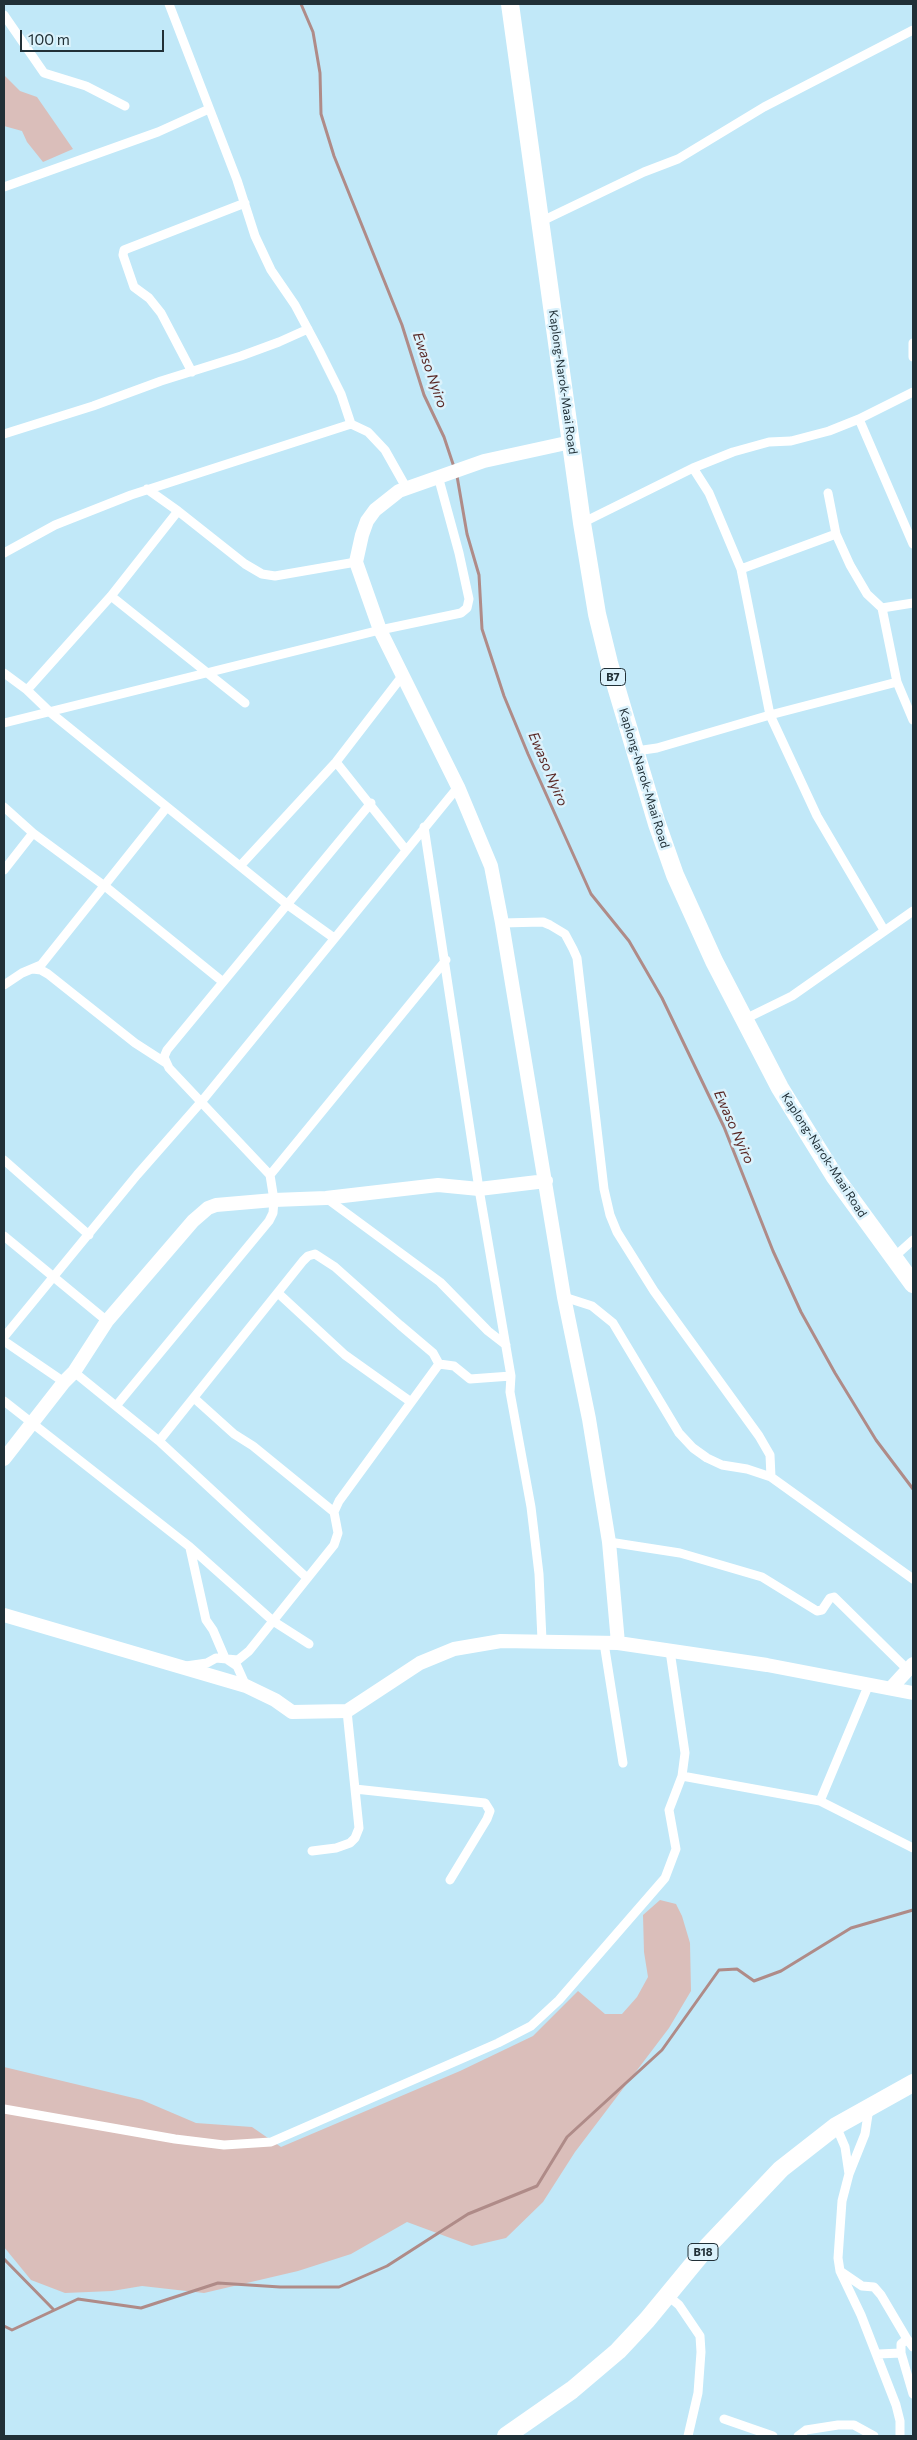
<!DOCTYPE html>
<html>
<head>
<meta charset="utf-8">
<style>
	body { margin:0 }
	#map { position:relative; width:917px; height:2440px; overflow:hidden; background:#c1e8f8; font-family:Commissioner,sans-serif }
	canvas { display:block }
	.frame { position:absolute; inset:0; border:5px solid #213037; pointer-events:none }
	.scale { position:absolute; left:20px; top:30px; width:144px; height:22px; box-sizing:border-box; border:2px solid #213037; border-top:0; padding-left:6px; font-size:15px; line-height:18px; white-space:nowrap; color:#213037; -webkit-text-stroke:4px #dbf2fc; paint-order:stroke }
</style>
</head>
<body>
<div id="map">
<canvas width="917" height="2440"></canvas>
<div class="frame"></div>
<div class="scale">100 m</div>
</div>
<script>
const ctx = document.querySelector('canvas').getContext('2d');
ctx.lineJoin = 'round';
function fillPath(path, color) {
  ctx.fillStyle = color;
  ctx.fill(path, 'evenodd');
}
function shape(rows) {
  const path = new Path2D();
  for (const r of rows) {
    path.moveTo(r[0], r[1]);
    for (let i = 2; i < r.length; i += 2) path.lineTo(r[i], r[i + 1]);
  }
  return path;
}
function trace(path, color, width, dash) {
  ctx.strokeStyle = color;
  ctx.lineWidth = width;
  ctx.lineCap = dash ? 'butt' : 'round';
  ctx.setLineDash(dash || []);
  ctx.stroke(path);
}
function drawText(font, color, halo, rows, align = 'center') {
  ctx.font = font + ' Commissioner,sans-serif';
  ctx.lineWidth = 5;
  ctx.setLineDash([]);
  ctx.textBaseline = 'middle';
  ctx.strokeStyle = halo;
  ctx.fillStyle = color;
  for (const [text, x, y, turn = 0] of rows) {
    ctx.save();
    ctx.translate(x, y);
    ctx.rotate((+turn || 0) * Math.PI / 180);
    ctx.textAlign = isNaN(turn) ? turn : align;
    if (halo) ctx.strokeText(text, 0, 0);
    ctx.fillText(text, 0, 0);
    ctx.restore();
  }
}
const green = shape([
	[4,75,20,91,37,97,73,149,43,162,27,142,22,131,4,126],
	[660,1900,676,1904,682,1916,690,1943,691,1991,669,2028,575,2152,543,2202,506,2238,472,2246,407,2222,351,2254,298,2271,204,2293,142,2286,112,2291,65,2293,31,2280,4,2247,4,2067,142,2100,196,2123,252,2127,281,2147,460,2071,533,2036,578,1991,605,2014,622,2014,637,1997,648,1977,644,1952,643,1915]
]);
const stream = shape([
	[301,4,313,32,320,73,321,114,334,156,402,325,424,395,444,437,454,467],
	[457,476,467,534,479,575,482,629,504,696,528,754,591,894,629,941,662,998,724,1127,773,1251,801,1312,835,1373,876,1440,913,1489],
	[4,2259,53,2309],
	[4,2326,12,2330,78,2299,141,2308,218,2283,280,2287,339,2287,387,2266,468,2214,537,2186,567,2137,662,2050,719,1970,737,1969,754,1981,781,1971,851,1928,913,1910]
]);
const street = shape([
	[169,4,237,180,255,236,271,270,295,305,319,350,341,394,351,424],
	[4,15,44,73,86,86,125,106],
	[4,187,158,132,209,109],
	[540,222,644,172,678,159,764,107,913,30],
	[913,343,913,357],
	[192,372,161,313,149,298,134,287,123,255,124,250,245,203],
	[859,419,913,544],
	[4,434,93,406,161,381,241,356,279,342,308,329],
	[693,468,709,493,741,569,770,715,817,816,884,930],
	[147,489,178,511,245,564,262,574,275,576,356,562],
	[828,493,836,534,850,565,867,594,882,608],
	[582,523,693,468,733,452,769,442,791,441,829,431,859,419,913,392],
	[4,553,55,525,131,495,351,424,368,432,385,450,407,489],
	[741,569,836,534],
	[111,596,245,703],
	[4,673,27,690,51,713,288,905,334,938],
	[897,682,882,608,913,603],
	[27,690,111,596,178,511],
	[4,723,380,630,461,613,467,608,469,599,459,553,438,476],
	[636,751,657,748,770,715,897,682,913,720],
	[336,762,406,850],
	[4,807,33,833,106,887,223,982],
	[424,827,479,1189,511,1376,470,1379,454,1366,439,1364],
	[241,865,336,762,403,675],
	[4,870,33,833],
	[502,923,543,922,550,925,565,934,573,949,577,958,604,1189,610,1215,617,1232,654,1291,759,1436,770,1455,771,1477],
	[33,969,41,970,48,974,135,1043,166,1063],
	[4,985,22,973,41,965,167,807],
	[743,1020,792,996,913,911],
	[4,1160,89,1235],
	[270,1175,446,960],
	[326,1198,440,1282,488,1331,506,1345],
	[4,1236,107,1321],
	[893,1258,913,1240],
	[278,1293,345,1355,411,1402],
	[564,1297,592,1306,613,1323,679,1433,693,1448,707,1458,722,1465,747,1469,771,1477,913,1579],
	[4,1337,137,1175,202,1101,458,787],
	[4,1341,64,1382],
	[74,1372,159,1441,303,1261,308,1256,315,1254,335,1267,400,1325,433,1353,439,1364,339,1501,334,1512,338,1533,334,1545,249,1651,238,1660,216,1658,207,1663,186,1666],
	[511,1376,510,1392,531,1507,539,1574,542,1640],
	[194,1398,234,1434,253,1446,334,1512],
	[4,1401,190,1547,273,1621,309,1644],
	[116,1406,269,1221,273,1213,274,1200,270,1175,169,1068,164,1057,167,1050,371,803],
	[159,1441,307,1578],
	[609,1542,680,1553,762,1577,817,1611,822,1610,830,1598,834,1597,908,1670],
	[190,1548,206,1620,213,1630,225,1658,237,1666,246,1686],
	[604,1643,623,1763],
	[670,1651,685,1753,682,1776,820,1801,869,1684],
	[355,1789,485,1803,490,1811,487,1819,450,1880],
	[820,1801,913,1848],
	[312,1851,336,1848,350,1843,355,1838,359,1828,347,1711],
	[869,2108,865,2134,849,2174,842,2201,838,2258,840,2271,861,2315,896,2405,900,2421,900,2436],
	[4,2109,175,2139,224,2145,271,2142,498,2043,531,2026,559,2000,665,1878,676,1849,669,1810,682,1776],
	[836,2126,845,2147,849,2174],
	[840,2271,862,2286,874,2287,881,2295,907,2339,901,2344,901,2353],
	[667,2295,679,2305,700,2336,701,2352,698,2393,688,2436],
	[907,2339,913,2347],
	[878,2354,901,2353,913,2394],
	[724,2419,773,2436],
	[798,2436,806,2430,838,2425,854,2425,874,2436]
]);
const secondary = shape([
	[571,442,484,461,399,491,375,510,367,521,362,535,356,562,380,630,458,787,491,866,502,923,564,1297,589,1419,609,1542,618,1643],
	[4,1459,64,1382,74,1372,107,1321,193,1221,208,1208,216,1205,274,1200,326,1198,438,1185,479,1189,546,1181],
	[4,1615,246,1686,275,1700,292,1712,347,1711,420,1663,454,1649,501,1641,618,1643,767,1665,913,1693],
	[892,1687,913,1664]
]);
const highway = shape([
	[510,4,582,523,597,614,609,663,657,824,675,875,714,961,780,1088,835,1177,913,1284],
	[506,2436,572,2390,618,2351,647,2320,708,2246,781,2169,836,2126,913,2083]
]);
const shields = [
	[613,677,25],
	[703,2252,30]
];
const shieldNames = [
	["B7",613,677],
	["B18",703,2252]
];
const streetNames = [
	["Kaplong-Narok-Maai Road",563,382,82],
	["Kaplong-Narok-Maai Road",644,778,73],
	["Kaplong-Narok-Maai Road",824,1155,57]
];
const waterNames = [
	["Ewaso Nyiro",430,370,71],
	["Ewaso Nyiro",548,769,67],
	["Ewaso Nyiro",734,1127,66]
];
fillPath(green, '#dabeba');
trace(stream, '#af8b88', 3);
trace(street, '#fff', 9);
trace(secondary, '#fff', 14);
trace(highway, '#fff', 18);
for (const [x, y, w] of shields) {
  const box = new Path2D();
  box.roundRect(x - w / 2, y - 8.5, w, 17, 4);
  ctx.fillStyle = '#dbf2fc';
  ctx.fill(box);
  trace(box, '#213037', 1);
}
drawText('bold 11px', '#213037', null, shieldNames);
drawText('12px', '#213037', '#dbf2fc', streetNames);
drawText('italic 14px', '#5a2825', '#dbf2fc', waterNames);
</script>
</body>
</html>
